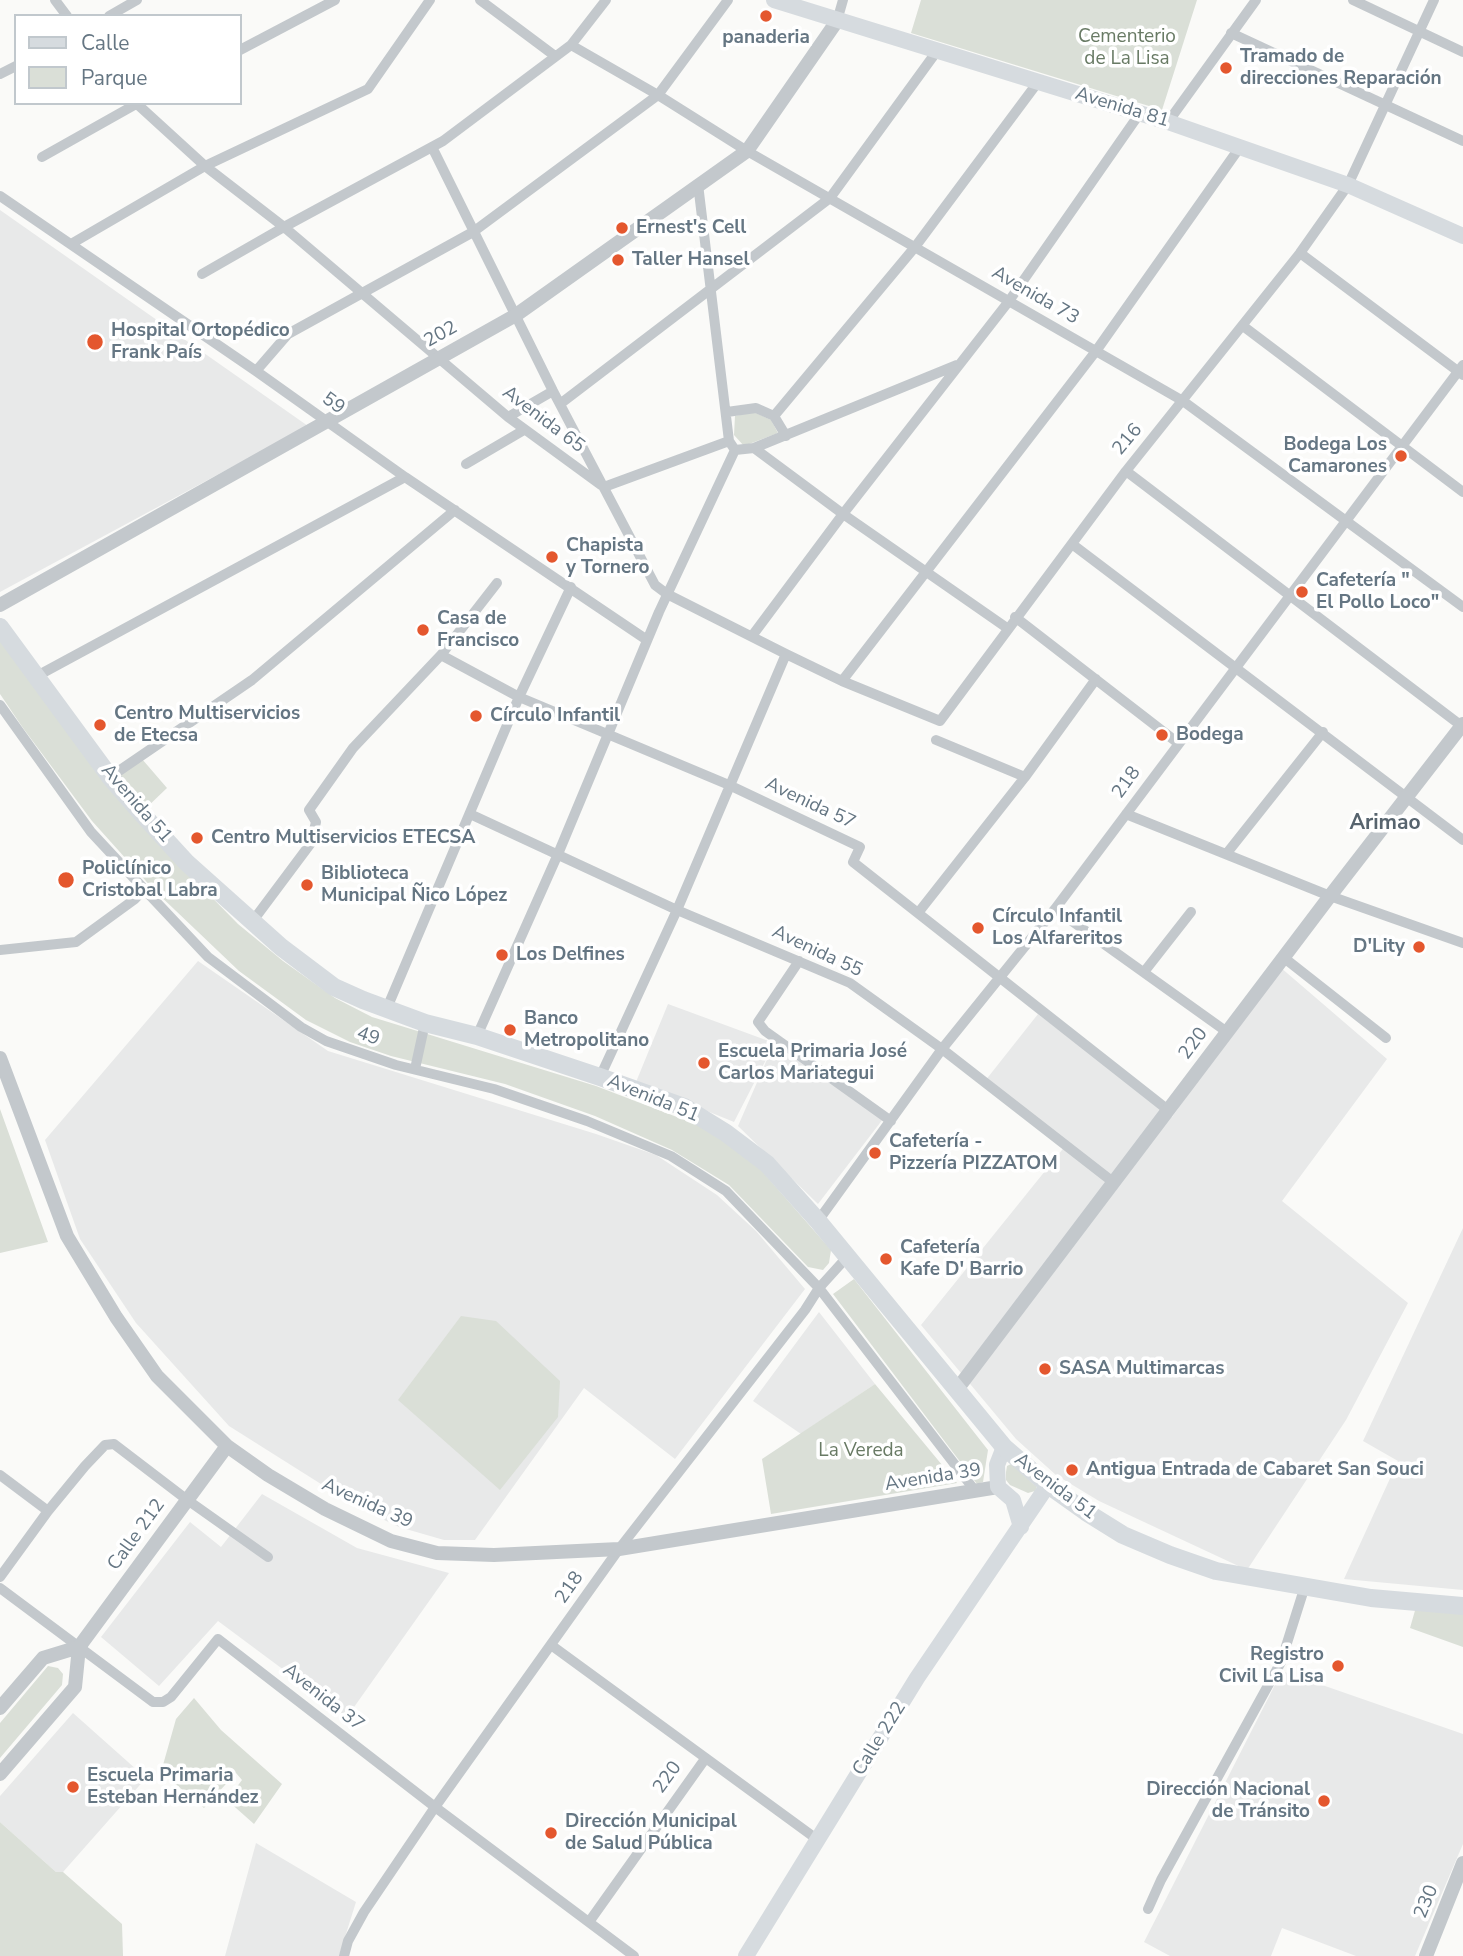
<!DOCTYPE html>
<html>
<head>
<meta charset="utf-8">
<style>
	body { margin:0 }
	#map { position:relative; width:1463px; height:1956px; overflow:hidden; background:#fafaf8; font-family:"Nunito Sans",sans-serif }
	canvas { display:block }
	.legend { position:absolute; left:14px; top:14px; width:228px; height:91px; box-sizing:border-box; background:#fff; border:2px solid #c1c8cd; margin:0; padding:9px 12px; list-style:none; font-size:21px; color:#657683 }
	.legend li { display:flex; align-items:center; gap:14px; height:35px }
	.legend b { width:35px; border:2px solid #c1c8cd }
</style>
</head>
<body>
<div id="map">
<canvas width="1463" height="1956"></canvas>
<ul class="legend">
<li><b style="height:9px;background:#d6dbdf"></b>Calle</li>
<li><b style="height:19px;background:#dadfd7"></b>Parque</li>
</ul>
</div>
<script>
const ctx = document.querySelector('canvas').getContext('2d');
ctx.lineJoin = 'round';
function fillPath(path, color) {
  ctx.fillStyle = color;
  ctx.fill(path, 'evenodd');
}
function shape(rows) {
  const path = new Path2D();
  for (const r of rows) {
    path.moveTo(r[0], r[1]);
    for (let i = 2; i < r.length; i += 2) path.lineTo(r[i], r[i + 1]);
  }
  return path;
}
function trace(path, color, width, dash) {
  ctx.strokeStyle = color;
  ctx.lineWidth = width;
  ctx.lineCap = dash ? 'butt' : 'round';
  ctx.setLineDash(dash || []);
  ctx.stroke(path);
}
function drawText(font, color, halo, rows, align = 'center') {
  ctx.font = font + ' "Nunito Sans",sans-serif';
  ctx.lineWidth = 7;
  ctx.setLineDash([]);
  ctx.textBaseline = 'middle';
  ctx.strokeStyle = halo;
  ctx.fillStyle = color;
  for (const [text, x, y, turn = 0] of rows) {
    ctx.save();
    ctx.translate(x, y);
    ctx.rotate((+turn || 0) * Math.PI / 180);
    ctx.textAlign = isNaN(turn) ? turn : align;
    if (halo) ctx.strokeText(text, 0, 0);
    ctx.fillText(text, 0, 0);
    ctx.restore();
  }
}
const built = shape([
	[0,210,308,426,0,592],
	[198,961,328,1051,596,1134,656,1155,717,1195,756,1231,805,1289,675,1459,584,1388,475,1540,444,1540,399,1527,359,1508,229,1426,136,1323,80,1239,45,1140],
	[1280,967,1387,1059,1282,1201,1408,1303,1346,1420,1247,1570,1099,1501,1056,1475,1016,1439,921,1325,1066,1145,985,1081,1038,1014,1172,1117],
	[668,1004,774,1043,883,1119,818,1204,738,1126,772,1048,734,1122,636,1082],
	[1463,1228,1463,1590,1344,1579,1398,1461,1363,1441],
	[819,1312,875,1384,801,1434,753,1401],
	[262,1494,357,1548,449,1573,347,1717,218,1621,159,1686,101,1637,190,1522,221,1547],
	[1282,1671,1463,1734,1463,1844,1415,1956,1356,1956,1282,1928,1271,1956,1170,1956,1144,1942],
	[73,1713,146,1778,63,1872,57,1873,0,1822,0,1796],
	[256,1843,356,1902,339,1956,225,1956]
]);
const green = shape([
	[921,0,1197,0,1162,110,911,33],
	[754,412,771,420,778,433,744,446,734,435,735,416],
	[0,636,183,868,238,924,283,961,335,998,372,1017,596,1086,703,1127,755,1163,831,1250,829,1263,823,1270,808,1267,729,1185,672,1150,595,1116,505,1084,391,1056,350,1042,306,1020,239,971,154,890,92,821,23,728,0,694],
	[142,759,167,788,143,811,118,777],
	[0,1109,48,1242,0,1253],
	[854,1279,988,1450,983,1482,977,1484,833,1294],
	[461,1316,496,1321,560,1381,558,1417,500,1490,398,1400],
	[875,1384,957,1483,771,1514,762,1459],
	[1011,1464,1037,1487,1035,1491,1028,1493,1010,1485,1006,1480,1006,1472,1007,1466],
	[1416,1607,1463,1613,1463,1647,1410,1628],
	[48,1666,58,1668,63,1674,62,1685,0,1758,0,1723],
	[194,1698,221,1730,282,1784,254,1824,227,1800,242,1780,236,1773,204,1808,161,1772,176,1719],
	[0,1822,56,1872,63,1872,122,1924,123,1956,0,1956]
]);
const minor = shape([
	[55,0,67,16],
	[480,0,555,56],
	[1353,0,1463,52],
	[109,16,137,0],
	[837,21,843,0],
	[1231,33,1463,141],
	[571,45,658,95,747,151,1183,401,1463,607],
	[240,50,335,0],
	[0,74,16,66],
	[136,103,205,166,284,227,508,417,601,485],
	[1168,122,1256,0],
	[432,147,553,391,655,585,667,594,786,654,842,681,940,721,1126,471,1300,253,1348,185,1434,0],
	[42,157,138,103],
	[698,184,729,441,735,450,754,448,957,365],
	[0,196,256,371,405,477,647,640],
	[71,244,205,166,368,89,430,0],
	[1300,253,1463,375],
	[202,274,284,227,443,141,571,45,606,0],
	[1243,326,1463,492],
	[256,371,288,334,473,232,658,95,728,0],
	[560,404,830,198,937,51],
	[727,412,756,408,774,416,786,436],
	[774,416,915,247,1038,82],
	[508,417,553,391],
	[754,448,843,514,1007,628],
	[466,464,524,430],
	[1126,471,1463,727],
	[604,487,729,441],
	[1072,544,1463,840],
	[1015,617,1178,743],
	[752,636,843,514,1009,301,1140,113],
	[441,655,519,697,729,785,860,847,853,862,1168,1110],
	[37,676,405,477],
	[842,681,1096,351,1240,147],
	[0,705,91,832,144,889,208,957,301,1027,326,1041,396,1065,494,1089,587,1121,671,1156,726,1191,819,1288,976,1492],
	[936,740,1025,777],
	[110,777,252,680,455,510],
	[470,814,677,910,850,983,942,1049,1113,1182],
	[1126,814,1330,896,1463,943],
	[1227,853,1323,732],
	[1055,909,1227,1032],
	[918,913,1025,777,1096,679],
	[252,922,311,843,316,822,309,810,353,748,441,655,497,583],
	[0,950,76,942,135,899,144,889],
	[1283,957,1386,1038],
	[799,961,758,1022,765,1031,891,1121],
	[1144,972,1191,912],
	[387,1008,519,697,571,587],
	[477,1036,558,854,659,612,735,450],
	[415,1069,425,1023],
	[600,1077,677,910,786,654],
	[818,1221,942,1049,1055,909,1463,365],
	[0,1475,48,1511],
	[0,1577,48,1511,85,1466,105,1445,114,1444,186,1499,268,1557],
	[0,1588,153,1702,163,1702,171,1697,218,1639,435,1807,634,1956],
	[551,1645,818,1840],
	[1148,1909,1161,1880,1281,1662,1305,1586],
	[589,1922,705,1759],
	[344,1956,348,1941,364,1912,435,1807,619,1549,805,1310,819,1288,848,1256]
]);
const tertiary = shape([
	[0,605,516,315,747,151,837,21],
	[0,1058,67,1236,116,1317,157,1376,227,1446,268,1475,325,1509,391,1541,437,1553,494,1555,619,1549,998,1487],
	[958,1388,1330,896,1463,724],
	[0,1708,43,1658,79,1647],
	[0,1774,75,1687,79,1647,227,1446],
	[1426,1956,1463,1863]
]);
const secondary = shape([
	[774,0,1168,122,1348,185,1463,236],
	[1004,1447,997,1465,998,1487,1013,1500,1021,1527],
	[746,1956,917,1678,1048,1485]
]);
const primary = shape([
	[0,627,110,777,143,815,187,863,281,947,334,987,363,1000,425,1023,477,1036,600,1077,684,1107,726,1133,767,1164,818,1221,1004,1447,1048,1485,1086,1512,1123,1535,1170,1555,1216,1571,1371,1598,1463,1606]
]);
const markers = [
	[766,16,7,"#e4572e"],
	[1226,68,7,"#e4572e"],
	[622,228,7,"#e4572e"],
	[618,260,7,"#e4572e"],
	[95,342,9,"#e4572e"],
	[1401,456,7,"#e4572e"],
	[552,557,7,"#e4572e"],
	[1302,592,7,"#e4572e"],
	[423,630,7,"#e4572e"],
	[476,716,7,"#e4572e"],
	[100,725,7,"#e4572e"],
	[1162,735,7,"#e4572e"],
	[197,838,7,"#e4572e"],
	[66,880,9,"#e4572e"],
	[307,885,7,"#e4572e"],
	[978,928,7,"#e4572e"],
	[1419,947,7,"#e4572e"],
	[502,955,7,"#e4572e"],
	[510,1030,7,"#e4572e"],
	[704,1063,7,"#e4572e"],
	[875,1153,7,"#e4572e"],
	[886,1259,7,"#e4572e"],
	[1045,1369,7,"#e4572e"],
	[1072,1470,7,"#e4572e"],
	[1338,1666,7,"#e4572e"],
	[73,1787,7,"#e4572e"],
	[1324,1801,7,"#e4572e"],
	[551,1833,7,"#e4572e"]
];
const parkNames = [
	["Cementerio",1127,37],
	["de La Lisa",1127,59],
	["La Vereda",861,1451]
];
const poiNames = [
	["panaderia",766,38,"center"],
	["Tramado de",1240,57],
	["direcciones Reparación",1240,79],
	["Ernest's Cell",636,228],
	["Taller Hansel",632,260],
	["Hospital Ortopédico",111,331],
	["Frank País",111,353],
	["Bodega Los",1387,445,"right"],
	["Camarones",1387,467,"right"],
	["Chapista",566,546],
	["y Tornero",566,568],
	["Cafetería \"",1316,581],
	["El Pollo Loco\"",1316,603],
	["Casa de",437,619],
	["Francisco",437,641],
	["Centro Multiservicios",114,714],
	["de Etecsa",114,736],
	["Círculo Infantil",490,716],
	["Bodega",1176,735],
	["Centro Multiservicios ETECSA",211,838],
	["Policlínico",82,869],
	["Cristobal Labra",82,891],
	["Biblioteca",321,874],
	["Municipal Ñico López",321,896],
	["Círculo Infantil",992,917],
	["Los Alfareritos",992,939],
	["D'Lity",1405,947,"right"],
	["Los Delfines",516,955],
	["Banco",524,1019],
	["Metropolitano",524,1041],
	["Escuela Primaria José",718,1052],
	["Carlos Mariategui",718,1074],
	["Cafetería -",889,1142],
	["Pizzería PIZZATOM",889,1164],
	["Cafetería",900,1248],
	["Kafe D' Barrio",900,1270],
	["SASA Multimarcas",1059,1369],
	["Antigua Entrada de Cabaret San Souci",1086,1470],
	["Registro",1324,1655,"right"],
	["Civil La Lisa",1324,1677,"right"],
	["Escuela Primaria",87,1776],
	["Esteban Hernández",87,1798],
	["Dirección Nacional",1310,1790,"right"],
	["de Tránsito",1310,1812,"right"],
	["Dirección Municipal",565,1822],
	["de Salud Pública",565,1844]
];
const streetNames = [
	["Avenida 81",1122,108,17],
	["Avenida 73",1035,296,30],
	["202",441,335,-29],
	["59",333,404,36],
	["Avenida 65",543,420,37],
	["216",1128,440,-50],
	["218",1127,783,-54],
	["Avenida 51",136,804,49],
	["Avenida 57",810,804,25],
	["Avenida 55",817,952,25],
	["49",368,1037,19],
	["220",1194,1044,-53],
	["Avenida 51",653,1099,22],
	["Avenida 39",933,1478,-9],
	["Avenida 51",1055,1487,37],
	["Avenida 39",367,1504,24],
	["Calle 212",137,1535,-54],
	["218",570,1588,-55],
	["Avenida 37",323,1698,38],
	["Calle 222",880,1739,-58],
	["220",668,1778,-54],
	["230",1427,1902,-68]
];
const neighbourhoodNames = [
	["Arimao",1385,824]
];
fillPath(built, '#e8e9e9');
fillPath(green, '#dadfd7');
trace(minor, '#c3c8cc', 10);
trace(tertiary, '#c3c8cc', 14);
trace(secondary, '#d6dbdf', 16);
trace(primary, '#d6dbdf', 18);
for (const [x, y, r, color] of markers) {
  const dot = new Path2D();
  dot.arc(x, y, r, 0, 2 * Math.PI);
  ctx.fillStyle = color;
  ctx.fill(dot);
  trace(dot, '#fff', 2.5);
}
drawText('19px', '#687a64', '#fff', parkNames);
drawText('bold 19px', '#657683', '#fff', poiNames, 'left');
drawText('19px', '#657683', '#fff', streetNames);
drawText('bold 21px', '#57646e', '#fff', neighbourhoodNames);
</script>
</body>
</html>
